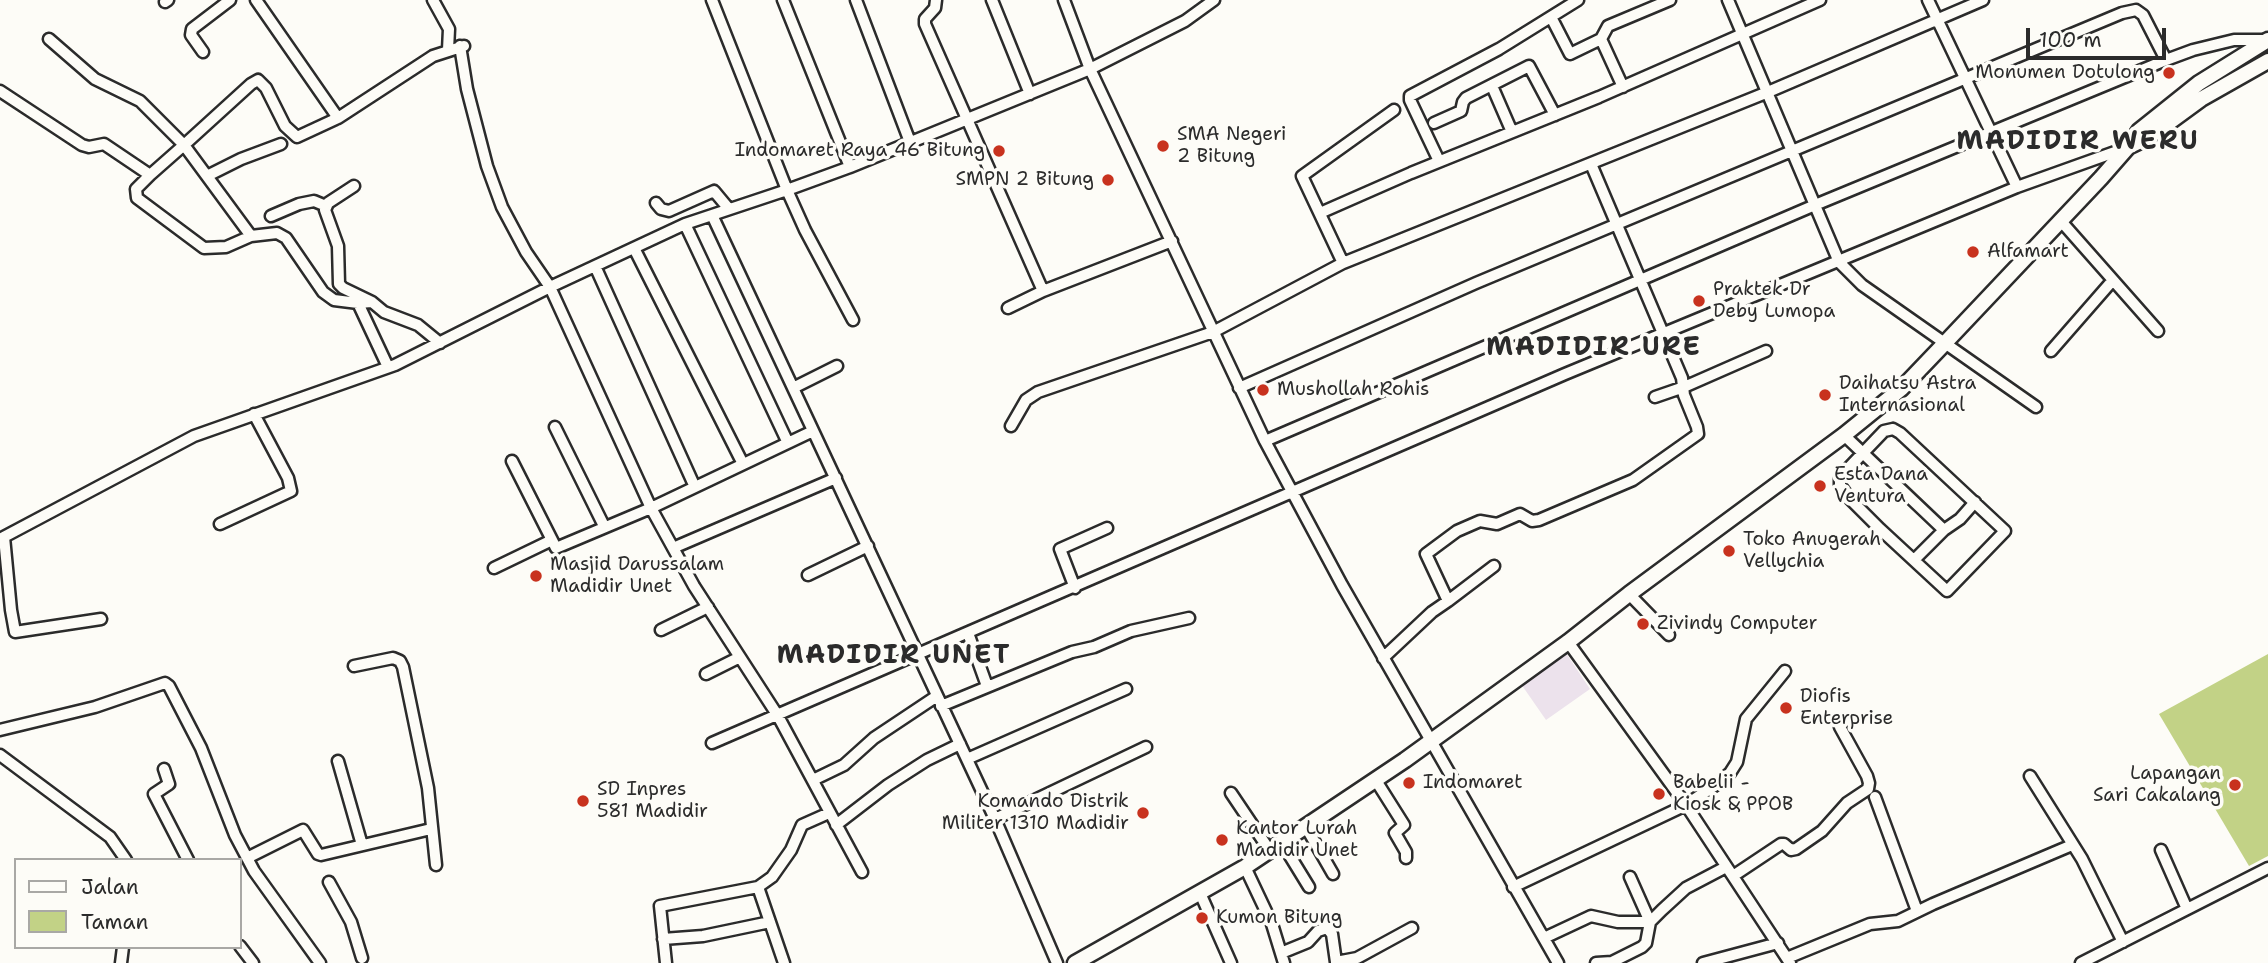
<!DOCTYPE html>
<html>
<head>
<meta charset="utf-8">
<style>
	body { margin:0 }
	#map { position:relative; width:2268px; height:963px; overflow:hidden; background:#fdfcf7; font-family:"Shantell Sans",sans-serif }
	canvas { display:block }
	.legend { position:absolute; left:14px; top:858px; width:228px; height:91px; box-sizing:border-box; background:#fdfcf7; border:2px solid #a9a8a5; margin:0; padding:9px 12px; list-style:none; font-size:21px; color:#2b2b2b }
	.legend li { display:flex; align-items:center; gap:14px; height:35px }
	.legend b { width:35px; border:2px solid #a9a8a5 }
	.scale { position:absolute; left:2026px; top:28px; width:140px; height:32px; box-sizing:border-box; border:4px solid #2b2b2b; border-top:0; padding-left:9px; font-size:21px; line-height:24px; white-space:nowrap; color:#2b2b2b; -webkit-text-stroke:5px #fdfcf7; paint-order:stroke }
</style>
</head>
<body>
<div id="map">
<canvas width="2268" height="963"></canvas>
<ul class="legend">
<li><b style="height:9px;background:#fdfcf7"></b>Jalan</li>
<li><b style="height:19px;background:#c2d286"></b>Taman</li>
</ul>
<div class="scale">100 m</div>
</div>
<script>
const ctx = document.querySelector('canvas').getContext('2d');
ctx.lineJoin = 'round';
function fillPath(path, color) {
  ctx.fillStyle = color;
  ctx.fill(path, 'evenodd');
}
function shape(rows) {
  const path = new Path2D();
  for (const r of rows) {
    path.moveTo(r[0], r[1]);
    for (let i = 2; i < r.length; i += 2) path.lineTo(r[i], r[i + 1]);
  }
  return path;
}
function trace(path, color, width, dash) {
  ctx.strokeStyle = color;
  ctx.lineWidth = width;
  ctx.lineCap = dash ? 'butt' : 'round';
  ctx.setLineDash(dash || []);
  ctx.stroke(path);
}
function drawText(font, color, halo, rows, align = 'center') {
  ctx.font = font + ' "Shantell Sans",sans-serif';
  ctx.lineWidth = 7;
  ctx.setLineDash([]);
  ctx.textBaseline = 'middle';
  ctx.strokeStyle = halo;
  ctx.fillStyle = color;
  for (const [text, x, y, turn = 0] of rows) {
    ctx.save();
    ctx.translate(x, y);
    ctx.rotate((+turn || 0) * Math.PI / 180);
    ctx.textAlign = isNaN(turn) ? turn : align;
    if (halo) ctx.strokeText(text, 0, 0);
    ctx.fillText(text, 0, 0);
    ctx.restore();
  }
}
const built = shape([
	[1566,653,1590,689,1546,720,1521,684]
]);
const green = shape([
	[2268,654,2268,856,2249,866,2159,714]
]);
const minor = shape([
	[256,0,338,118,433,56,464,46],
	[433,0,449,29,448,50],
	[712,0,787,190,805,230,853,320],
	[783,0,850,167],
	[856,0,910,142],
	[936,0,935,8,925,19,925,24,1043,291],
	[992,0,1030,94],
	[1064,0,1090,69,1265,441,1342,585,1558,963],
	[1728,0,1839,262,1862,285,2036,407],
	[1928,0,2017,187],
	[165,2,168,0],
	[1551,17,1570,54,1601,39],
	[49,39,95,79,140,101,184,145,251,84,258,80,266,88,285,126,297,137,338,118],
	[460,46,467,89,487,166,502,207,526,252,550,287,651,508,694,586,778,716,862,872],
	[203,52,191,35,192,29,230,0],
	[1492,86,1512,132],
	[1623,87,1601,39,1608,26,1670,0],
	[0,91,82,145,89,147,104,144,150,175,184,145,251,236,277,233,286,238,323,292,334,300,358,303,372,302],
	[1434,123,1461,111,1463,102,1466,98,1529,66,1555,115],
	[1439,161,1410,100,1410,96,1499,49,1578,0],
	[150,175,136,189,137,198,204,248,226,247,251,236],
	[207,176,241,159,281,144],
	[354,186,328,203,325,210,338,246,339,284,343,288,372,302,384,312,418,325,440,343],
	[656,203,661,209,669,211,714,191,729,209],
	[1320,213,1411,173,1599,97,1820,0],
	[712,215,995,819,1057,963],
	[271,216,299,204,314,201,326,206],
	[2060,220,2158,331],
	[685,224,788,443],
	[634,248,743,464],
	[1343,263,1302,176,1394,110],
	[595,266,694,485],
	[358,303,388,367],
	[1008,308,1043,291,1172,241],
	[2051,351,2113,280],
	[793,388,837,366],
	[1239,388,1476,283,2122,13,2136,10,2143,15,2166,60],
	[1655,397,1684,387,1766,351],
	[1011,426,1026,400,1038,392,1213,332,1343,263,1768,92,1983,0],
	[555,427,604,526],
	[1893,429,1900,433,2005,531,1947,591,1880,529,1850,499,1840,485,1840,477,1884,431,1893,429],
	[1844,435,1944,530],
	[1265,441,1815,205,2166,60,2193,50,2234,40,2265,40],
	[512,461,556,548,651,508,813,431],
	[220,524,291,491,288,478,254,414],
	[4,537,11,610,15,632,101,619],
	[0,539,194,436,395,365,550,287,685,224,787,190,850,167,1090,69,1185,21,1214,0],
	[673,548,836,478],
	[1913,559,1917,557,1944,530,1960,519,1975,502],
	[494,568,552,540],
	[808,575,868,546],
	[1075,588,1060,549,1107,528],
	[1629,594,1669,635],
	[1448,601,1494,566],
	[661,630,708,607],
	[968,633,987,686],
	[1568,642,1686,805,1790,963],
	[1383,658,1432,612,1448,601,1426,554,1457,531,1480,521,1497,524,1520,514,1532,521,1539,520,1633,480,1698,434,1697,427,1684,395,1682,378,1591,164],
	[354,666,393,658,400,661,403,667,428,788,436,865],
	[706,674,740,657],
	[941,706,1072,652,1094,647,1131,631,1189,618],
	[0,730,95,707,165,683,169,686,201,748,235,835,254,871,320,963],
	[712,743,1565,374,2017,187,2126,148],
	[0,755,110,837,126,860],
	[967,759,1126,689],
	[338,761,362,845],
	[164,769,169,784,154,794,188,860],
	[2030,776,2082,859,2123,942],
	[1375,779,1404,825,1395,833,1406,852,1406,858],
	[813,780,844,765,874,738,937,696],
	[1231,793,1270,851],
	[1875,797,1917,911],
	[995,819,1146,747],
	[836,825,888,785,927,760,960,744],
	[1306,827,1333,874],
	[1282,843,1309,887],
	[2161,850,2187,909],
	[247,858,303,830,318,854,321,855,431,829],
	[1245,867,1272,924,1284,963],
	[1733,876,1781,844,1784,844,1791,850,1796,849,1822,831,1847,803,1868,789,1869,783,1867,776,1840,727],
	[329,882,351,922,362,958],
	[758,887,784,963],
	[1513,887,1686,805,1717,784,1730,773,1737,762,1746,719,1785,671],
	[1200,893,1231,963],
	[1544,938,1591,916,1618,922,1650,922,1630,877],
	[663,939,703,936,770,922],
	[240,946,253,963],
	[1281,953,1308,942,1318,931,1327,928,1332,934,1336,962,1357,958,1412,928],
	[1787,958,1870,924,1898,921,1933,904,2072,845],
	[121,963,123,947],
	[666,963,660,906,758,887,772,877,791,850,802,825,829,813],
	[1596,963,1612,962,1642,947,1646,943,1650,922,1662,910,1686,888,1726,867],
	[1703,963,1778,943],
	[2081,963,2268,868]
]);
const highway = shape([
	[2130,146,2149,137,2201,99,2268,61],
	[1075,963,1245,867,1405,760,1568,642,1629,594,1844,435,1902,388,1945,343,2101,178,2129,146,2139,131,2199,83,2268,40]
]);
const markers = [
	[2169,73,7,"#c8321e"],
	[1163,146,7,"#c8321e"],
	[999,151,7,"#c8321e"],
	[1108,180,7,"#c8321e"],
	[1973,252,7,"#c8321e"],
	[1699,301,7,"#c8321e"],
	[1263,390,7,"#c8321e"],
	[1825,395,7,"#c8321e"],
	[1820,486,7,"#c8321e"],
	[1729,551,7,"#c8321e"],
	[536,576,7,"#c8321e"],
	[1643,624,7,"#c8321e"],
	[1786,708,7,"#c8321e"],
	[1409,783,7,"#c8321e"],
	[2235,785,7,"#c8321e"],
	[1659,794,7,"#c8321e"],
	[583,801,7,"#c8321e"],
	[1143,813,7,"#c8321e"],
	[1222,840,7,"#c8321e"],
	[1202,918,7,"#c8321e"]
];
const poiNames = [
	["Monumen Dotulong",2155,73,"right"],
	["SMA Negeri",1177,135],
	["2 Bitung",1177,157],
	["Indomaret Raya 46 Bitung",985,151,"right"],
	["SMPN 2 Bitung",1094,180,"right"],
	["Alfamart",1987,252],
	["Praktek Dr",1713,290],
	["Deby Lumopa",1713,312],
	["Daihatsu Astra",1839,384],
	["Internasional",1839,406],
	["Mushollah Rohis",1277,390],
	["Esta Dana",1834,475],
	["Ventura",1834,497],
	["Toko Anugerah",1743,540],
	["Vellychia",1743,562],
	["Masjid Darussalam",550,565],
	["Madidir Unet",550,587],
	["Zivindy Computer",1657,624],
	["Diofis",1800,697],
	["Enterprise",1800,719],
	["Lapangan",2221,774,"right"],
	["Sari Cakalang",2221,796,"right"],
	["Indomaret",1423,783],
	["Babelii -",1673,783],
	["Kiosk & PPOB",1673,805],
	["SD Inpres",597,790],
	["581 Madidir",597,812],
	["Komando Distrik",1129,802,"right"],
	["Militer 1310 Madidir",1129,824,"right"],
	["Kantor Lurah",1236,829],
	["Madidir Unet",1236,851],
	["Kumon Bitung",1216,918]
];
const districtNames = [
	["MADIDIR WERU",2078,142],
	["MADIDIR URE",1594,348],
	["MADIDIR UNET",894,656]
];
fillPath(built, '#ece2ec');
fillPath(green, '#c2d286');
trace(minor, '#2b2b2b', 15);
trace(highway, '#2b2b2b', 19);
trace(minor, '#fdfcf7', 10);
trace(highway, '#fdfcf7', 14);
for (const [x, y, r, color] of markers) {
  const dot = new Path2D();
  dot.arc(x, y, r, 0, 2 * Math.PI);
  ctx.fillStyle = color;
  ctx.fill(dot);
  trace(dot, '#fdfcf7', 2.5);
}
drawText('19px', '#2b2b2b', '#fdfcf7', poiNames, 'left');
ctx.letterSpacing = '2px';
drawText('bold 26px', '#2b2b2b', '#fdfcf7', districtNames);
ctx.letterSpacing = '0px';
</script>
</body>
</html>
